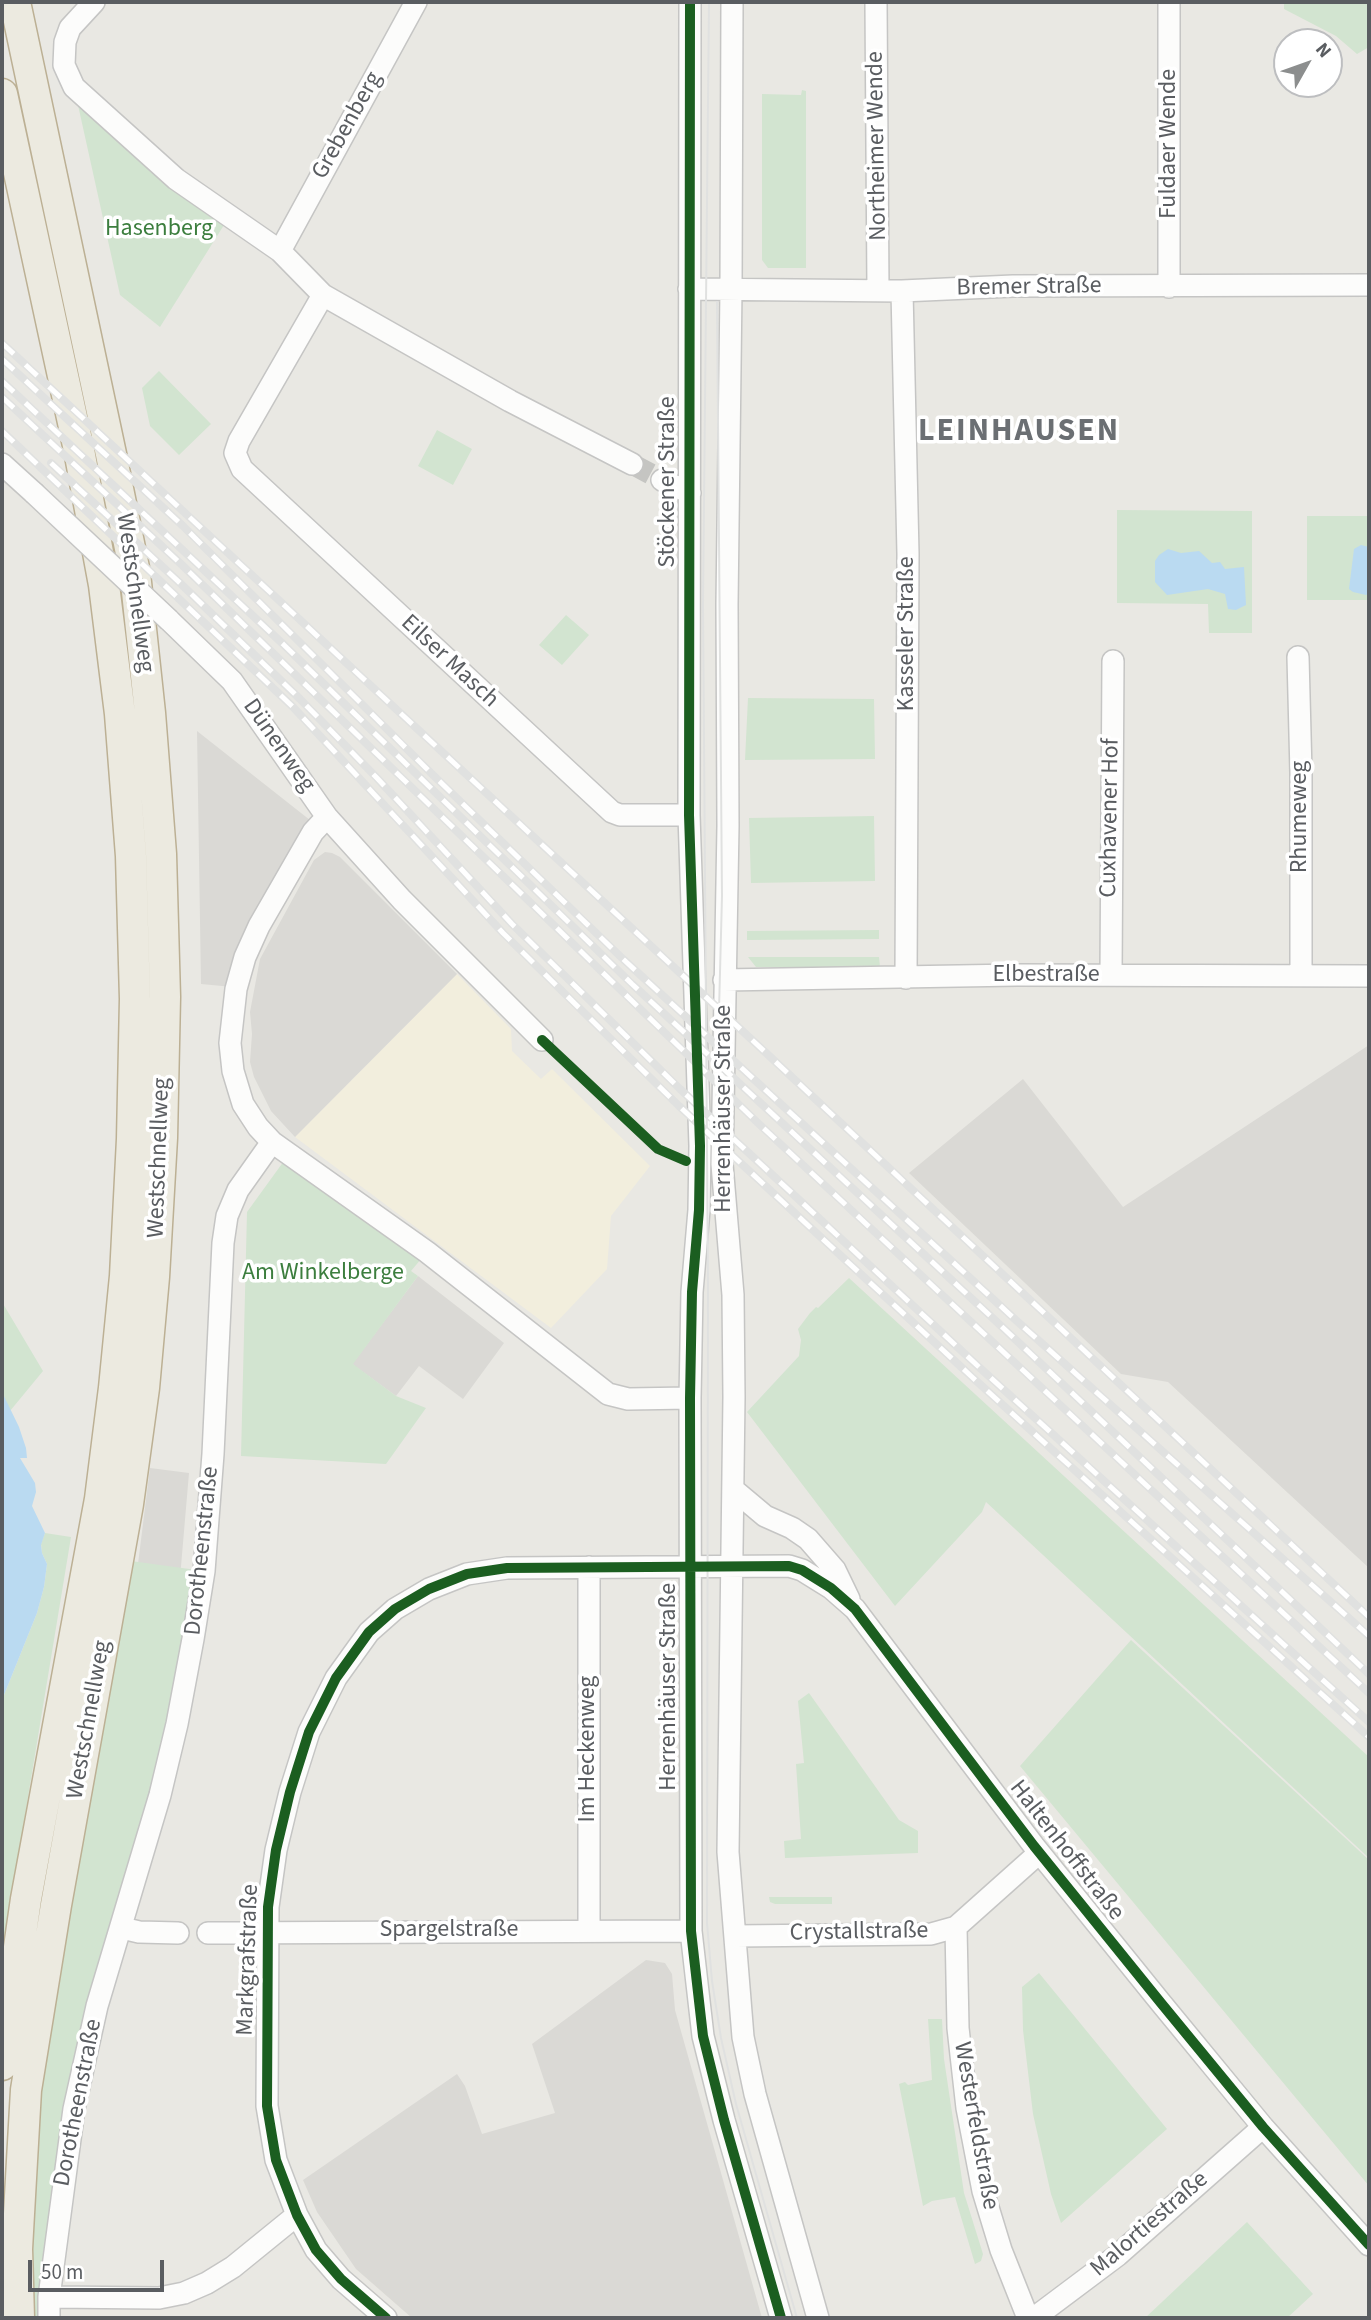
<!DOCTYPE html>
<html>
<head>
<meta charset="utf-8">
<style>
	body { margin:0 }
	#map { position:relative; width:1371px; height:2320px; overflow:hidden; background:#e9e8e3; font-family:"Source Sans 3",sans-serif }
	canvas { display:block }
	.frame { position:absolute; inset:0; border:4px solid #5a5d61; pointer-events:none }
	.north { position:absolute; left:1273px; top:28px; width:70px; height:70px; box-sizing:border-box; background:#fff; border:2px solid #bdbec0; border-radius:50%; rotate:50deg; font-size:19px; font-weight:700; line-height:28px; text-align:center; color:#5a5d61 }
	.north::after { content:''; display:block; margin:auto; width:24px; height:32px; background:#8c8e8e; clip-path:polygon(50% 0,100% 100%,50% 72%,0 100%) }
	.scale { position:absolute; left:28px; top:2260px; width:136px; height:32px; box-sizing:border-box; border:4px solid #5a5d61; border-top:0; padding-left:9px; font-size:21px; line-height:24px; white-space:nowrap; color:#5a5d61; -webkit-text-stroke:5px #fff; paint-order:stroke }
</style>
</head>
<body>
<div id="map">
<canvas width="1371" height="2320"></canvas>
<div class="frame"></div>
<div class="north">N</div>
<div class="scale">50 m</div>
</div>
<script>
const ctx = document.querySelector('canvas').getContext('2d');
ctx.lineJoin = 'round';
function fillPath(path, color) {
  ctx.fillStyle = color;
  ctx.fill(path, 'evenodd');
}
function shape(rows) {
  const path = new Path2D();
  for (const r of rows) {
    path.moveTo(r[0], r[1]);
    for (let i = 2; i < r.length; i += 2) path.lineTo(r[i], r[i + 1]);
  }
  return path;
}
function trace(path, color, width, dash) {
  ctx.strokeStyle = color;
  ctx.lineWidth = width;
  ctx.lineCap = dash ? 'butt' : 'round';
  ctx.setLineDash(dash || []);
  ctx.stroke(path);
}
function drawText(font, color, halo, rows, align = 'center') {
  ctx.font = font + ' "Source Sans 3",sans-serif';
  ctx.lineWidth = 7;
  ctx.setLineDash([]);
  ctx.textBaseline = 'middle';
  ctx.strokeStyle = halo;
  ctx.fillStyle = color;
  for (const [text, x, y, turn = 0] of rows) {
    ctx.save();
    ctx.translate(x, y);
    ctx.rotate((+turn || 0) * Math.PI / 180);
    ctx.textAlign = isNaN(turn) ? turn : align;
    if (halo) ctx.strokeText(text, 0, 0);
    ctx.fillText(text, 0, 0);
    ctx.restore();
  }
}
const commercial = shape([
	[457,974,511,1029,512,1051,541,1079,552,1069,650,1166,611,1216,607,1269,551,1328,295,1137]
]);
const industrial = shape([
	[197,731,315,824,233,987,201,984],
	[325,852,332,853,340,857,457,974,295,1137,271,1111,254,1077,250,1062,252,1034,250,1012,260,959,314,860],
	[1369,1045,1369,1568,1168,1382,1121,1374,909,1173,1023,1079,1123,1207],
	[418,1276,504,1343,463,1399,419,1366,396,1396,352,1364],
	[150,1468,189,1473,180,1578,137,1572],
	[646,1960,665,1963,672,1974,675,2010,762,2318,412,2318,356,2269,317,2212,303,2180,457,2074,465,2086,482,2134,555,2113,532,2044]
]);
const green = shape([
	[1284,2,1367,2,1369,47,1357,54,1336,36,1284,9],
	[74,87,229,217,160,327,120,295],
	[802,90,806,91,806,268,768,268,762,260,762,94,801,95],
	[159,371,211,424,179,455,150,426,142,388],
	[437,430,472,449,453,485,418,466],
	[1117,510,1252,511,1252,633,1209,633,1208,604,1117,603],
	[1307,516,1369,516,1369,600,1307,600],
	[566,615,589,635,562,665,539,645],
	[748,698,874,699,875,759,745,760],
	[874,816,875,881,751,883,749,818],
	[879,930,879,939,747,940,747,931],
	[748,957,879,957,880,967,756,967],
	[289,1154,427,1252,411,1271,418,1276,353,1364,396,1396,426,1408,386,1464,241,1456,247,1212],
	[849,1278,1369,1757,1369,1858,986,1502,982,1512,895,1606,747,1412,799,1356,801,1340,798,1329,810,1313,816,1307,818,1308],
	[2,1302,43,1371,10,1411,2,1392],
	[45,1533,71,1537,2,1954,2,1700,37,1613,44,1587,47,1564,42,1553,41,1544],
	[131,1561,204,1571,193,1639,97,2006,49,2318,26,2318,46,2011],
	[1131,1640,1369,1860,1369,2186,1020,1766],
	[809,1693,899,1820,918,1831,918,1853,785,1858,784,1841,801,1839,796,1764,804,1763,798,1701],
	[769,1897,832,1897,832,1904,775,1904,770,1902],
	[1039,1973,1167,2129,1061,2223,1051,2194,1033,2114,1023,2030,1022,1987],
	[928,2019,942,2019,944,2059,964,2193,983,2254,981,2261,975,2264,955,2197,932,2201,923,2206,899,2084,905,2082,908,2085,932,2080],
	[1247,2222,1313,2294,1287,2318,1145,2318]
]);
const water = shape([
	[1361,545,1369,547,1369,593,1366,595,1353,592,1349,589,1354,549],
	[1168,549,1181,553,1199,551,1212,563,1220,562,1225,569,1244,567,1246,605,1236,610,1228,609,1225,594,1208,589,1167,595,1155,582,1155,561,1159,555],
	[2,1392,19,1427,26,1448,27,1458,20,1458,35,1483,36,1492,32,1506,45,1533,41,1545,42,1553,47,1564,44,1587,37,1613,2,1700]
]);
const minorTunnel = shape([
	[632,464,662,480]
]);
const minor = shape([
	[94,2,70,28,65,42,64,65,74,87,176,179,280,251,323,295,510,401,632,464],
	[690,2,689,815,700,1146,699,1210,692,1292,690,1398,691,1931,703,2036,724,2120,781,2318],
	[732,2,731,289,727,604,728,826,722,1164,733,1295,734,1397,728,1852,743,2037,755,2094,818,2318],
	[876,2,878,291],
	[1169,2,1169,287],
	[280,251,416,2],
	[689,289,902,291,1013,286,1369,285],
	[902,291,908,554,906,978],
	[323,295,239,441,235,453,242,469,612,812,620,815,689,815],
	[2,464,34,493],
	[662,480,690,493],
	[169,620,232,681,327,817,402,900,542,1040],
	[1298,657,1301,773,1301,976],
	[1111,975,1113,661],
	[724,980,1017,975,1369,976],
	[272,1142,427,1252,608,1394,628,1399,690,1398],
	[734,1490,765,1516,792,1528,808,1539,835,1570,849,1599],
	[956,1927,958,2028,967,2108,983,2191,1001,2250,1028,2318],
	[122,1928,139,1932,178,1933],
	[589,1931,589,1567],
	[208,1933,691,1931],
	[735,1936,931,1934,956,1927,1039,1853],
	[49,2297,159,2298,184,2293,207,2283,233,2267,297,2215],
	[49,2318,49,2297,74,2109,97,2006,160,1795,177,1724,193,1639,204,1571,213,1454,223,1243,227,1216,238,1190,272,1142,258,1127,243,1104,233,1071,230,1043,236,989,245,957,259,926,313,832,327,817],
	[386,2318,341,2279,316,2250,297,2215,276,2160,267,2106,268,1907,276,1850,290,1792,309,1732,336,1678,369,1632,395,1609,429,1589,467,1574,507,1568,789,1566,802,1570,831,1588,855,1609,1034,1846,1161,2003,1263,2127,1369,2245],
	[1034,2318,1118,2255,1263,2127]
]);
const highway = shape([
	[15,2,111,454,135,573,150,713,161,854,165,997,162,1138,154,1277,144,1388,128,1504,56,1905,26,2090,17,2249,19,2318],
	[2,94,79,450,104,585,120,714,131,856,135,999,132,1139,125,1276,114,1388,100,1499,26,1899,2,2065]
]);
const tram = shape([
	[709,2,703,604,708,1284,707,1923,712,1981,721,2038,736,2104,797,2318],
	[716,1125,722,896,717,302]
]);
const rail = shape([
	[2,343,764,1051,1369,1617],
	[2,359,183,526,432,774,623,959,1018,1322,1369,1636],
	[2,381,283,644,632,984,998,1323,1369,1674],
	[2,397,181,564,759,1124,1369,1693],
	[2,431,293,707,503,933,679,1106,972,1377,1369,1737],
	[51,463,180,583,300,699,377,778,512,924,680,1089,980,1368,1369,1722]
]);
const minorBridge = shape([
	[34,493,169,620]
]);
const cycleway = shape([
	[690,2,689,815,700,1146,699,1210,692,1292,690,1398,691,1931,703,2036,724,2120,781,2318],
	[542,1040,658,1149,686,1161],
	[386,2318,341,2279,316,2250,297,2215,276,2160,267,2106,268,1907,276,1850,290,1792,309,1732,336,1678,369,1632,395,1609,429,1589,467,1574,507,1568,789,1566,802,1570,831,1588,855,1609,1034,1846,1161,2003,1263,2127,1369,2245]
]);
const streetNames = [
	["Grebenberg",348,126,-61],
	["Fuldaer Wende",1170,144,-90],
	["Northeimer Wende",878,146,-91],
	["Bremer Straße",1029,288,-1],
	["Stöckener Straße",669,482,-90],
	["Westschnellweg",134,593,82],
	["Kasseler Straße",908,634,-90],
	["Eilser Masch",449,662,43],
	["Dünenweg",278,746,55],
	["Rhumeweg",1301,817,-90],
	["Cuxhavener Hof",1111,818,-89],
	["Elbestraße",1046,976],
	["Herrenhäuser Straße",725,1109,-90],
	["Westschnellweg",160,1158,-88],
	["Dorotheenstraße",203,1551,-84],
	["Herrenhäuser Straße",670,1687,-90],
	["Westschnellweg",90,1720,-80],
	["Im Heckenweg",589,1749,-90],
	["Haltenhoffstraße",1066,1851,52],
	["Spargelstraße",449,1931],
	["Crystallstraße",859,1933,-1],
	["Markgrafstraße",249,1960,-88],
	["Dorotheenstraße",79,2103,-79],
	["Westerfeldstraße",975,2126,80],
	["Malortiestraße",1150,2225,-41]
];
const parkNames = [
	["Hasenberg",159,230],
	["Am Winkelberge",323,1274]
];
const districtNames = [
	["LEINHAUSEN",1019,433]
];
fillPath(commercial, '#f2eedd');
fillPath(industrial, '#dad9d5');
fillPath(green, '#d2e4d0');
fillPath(water, '#badaf1');
trace(minorTunnel, '#c5c5c2', 21, [21, 10]);
trace(minor, '#c5c5c4', 24);
trace(highway, '#bcb094', 33);
trace(minor, '#fcfcfb', 21);
trace(highway, '#eceae0', 30);
trace(tram, '#e0e1e0', 2);
trace(rail, '#e0e1e0', 8);
trace(rail, '#fff', 5, [16]);
trace(minorBridge, '#c5c5c4', 24, []);
trace(minorBridge, '#fcfcfb', 21);
trace(cycleway, '#1b5e20', 10);
drawText('24px', '#5a5d61', '#fff', streetNames);
drawText('24px', '#3c7e3e', '#fff', parkNames);
ctx.letterSpacing = '2px';
drawText('bold 32px', '#6b6f73', '#fff', districtNames);
ctx.letterSpacing = '0px';
</script>
</body>
</html>
